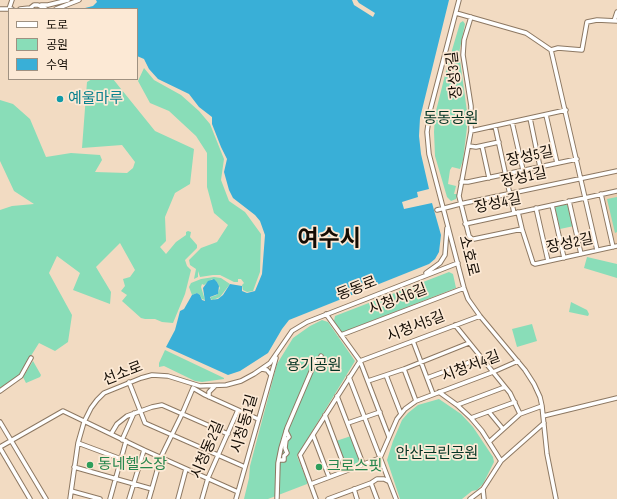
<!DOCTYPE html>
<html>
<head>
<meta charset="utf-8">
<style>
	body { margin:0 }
	#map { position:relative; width:617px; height:499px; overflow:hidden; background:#f2dbc2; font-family:"Sofia Sans Condensed","Noto Sans KR",sans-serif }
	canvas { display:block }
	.legend { position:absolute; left:8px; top:8px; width:130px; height:72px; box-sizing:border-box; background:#fce9d5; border:1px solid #9f9181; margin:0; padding:5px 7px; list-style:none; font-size:12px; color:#130c04 }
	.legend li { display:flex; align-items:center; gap:8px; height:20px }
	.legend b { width:20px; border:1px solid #9f9181 }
</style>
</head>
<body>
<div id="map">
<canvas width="617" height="499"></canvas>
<ul class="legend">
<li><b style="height:5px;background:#fff"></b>도로</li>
<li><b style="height:11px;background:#89ddb8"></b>공원</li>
<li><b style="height:11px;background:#39afd7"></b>수역</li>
</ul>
</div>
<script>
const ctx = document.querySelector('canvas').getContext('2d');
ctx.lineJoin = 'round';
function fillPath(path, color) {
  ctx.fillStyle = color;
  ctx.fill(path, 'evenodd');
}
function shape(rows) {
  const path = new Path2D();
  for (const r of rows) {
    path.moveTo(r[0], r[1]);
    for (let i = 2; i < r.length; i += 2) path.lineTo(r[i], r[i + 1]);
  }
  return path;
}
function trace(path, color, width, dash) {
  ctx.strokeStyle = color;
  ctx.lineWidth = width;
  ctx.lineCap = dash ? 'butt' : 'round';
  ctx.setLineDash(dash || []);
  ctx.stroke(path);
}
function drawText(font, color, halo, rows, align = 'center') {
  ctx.font = font + ' "Sofia Sans Condensed","Noto Sans KR",sans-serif';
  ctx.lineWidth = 3.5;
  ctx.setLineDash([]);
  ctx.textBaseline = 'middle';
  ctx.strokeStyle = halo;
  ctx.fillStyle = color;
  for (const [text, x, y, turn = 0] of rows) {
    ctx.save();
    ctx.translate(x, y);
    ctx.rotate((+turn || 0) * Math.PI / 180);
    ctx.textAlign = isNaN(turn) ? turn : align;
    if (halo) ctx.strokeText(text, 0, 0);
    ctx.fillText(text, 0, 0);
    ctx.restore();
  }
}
const built = shape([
	[617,194,617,245,615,244,604,198,605,196]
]);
const green = shape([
	[463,21,465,24,459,53,468,119,463,160,460,169,452,167,450,170,448,184,456,186,454,194,458,194,456,199,451,201,447,197,435,156,434,132,435,115,447,67,460,23],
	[144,68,154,80,181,95,199,111,210,124,224,159,221,180,229,201,245,212,261,234,260,272,253,291,247,292,243,290,242,285,244,283,241,279,238,279,238,282,234,282,220,275,213,275,200,277,198,271,198,277,194,279,196,269,190,265,189,260,201,248,217,242,228,225,214,213,207,187,207,153,196,136,169,111,150,103,138,81],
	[92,79,113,79,155,131,194,149,190,184,175,193,165,217,166,241,160,247,166,254,176,242,186,235,186,232,188,231,191,232,190,237,197,245,197,248,185,260,187,266,191,270,185,294,173,323,162,322,155,319,145,319,141,318,122,301,127,295,121,291,125,286,123,279,130,277,135,270,120,243,96,267,111,292,110,304,73,290,80,273,57,256,49,273,72,315,68,342,55,351,39,343,19,375,0,388,0,210,12,206,34,204,14,191,0,161,0,100,13,104,30,119,46,157,71,153,100,155,102,160,95,172,127,173,133,168,135,162,122,145,82,148,87,82],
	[617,197,617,232,615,233,607,199],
	[566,204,569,207,574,226,560,229,555,209,556,206],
	[587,257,617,264,617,278,584,268],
	[449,272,453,274,456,288,343,332,341,332,334,321,335,316],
	[214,277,221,278,230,284,220,297,213,300,210,299,211,297,217,295,220,288,217,282,212,279,204,285,202,284,201,287,205,300,202,299,200,295,197,293,192,295,189,287,191,283,201,279],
	[571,302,587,310,589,314,588,316,569,312],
	[322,320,328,322,355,361,297,456,307,481,307,484,268,499,244,499,249,478,250,466,277,364,293,338,310,326],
	[532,324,537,341,517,347,512,329],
	[165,350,224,378,224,379,202,382,195,381,164,366,159,367,159,363],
	[33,361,41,375,40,377,26,383,23,377],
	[439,399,461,414,473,427,493,457,494,462,483,484,477,490,472,491,462,499,400,499,387,460,393,441,402,420,408,413,418,405],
	[351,436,361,463,360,464,348,469,346,468,336,441]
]);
const water = shape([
	[96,0,352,0,354,5,373,17,375,13,359,3,357,0,449,0,420,118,419,136,421,154,429,189,417,192,418,197,402,202,404,209,432,203,441,235,439,252,435,259,429,264,289,320,282,329,268,353,240,371,228,375,166,347,175,330,180,311,184,309,192,295,197,293,200,295,202,300,205,301,203,288,208,281,214,279,217,282,219,286,218,294,210,297,211,300,218,299,223,295,230,284,242,286,242,291,247,293,255,291,262,274,265,235,260,221,255,215,233,198,229,190,224,172,227,159,221,147,212,124,212,117,199,107,189,94,158,79,149,69,144,59,137,56,137,9,81,9,93,6,97,2]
]);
const minor = shape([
	[459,0,430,111,427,132,429,154,464,288,468,299,480,316,525,370,534,384,540,397,542,406,547,454,556,499],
	[41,5,48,5,68,0],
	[0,9,12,9],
	[9,9,12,0],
	[20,9,30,8],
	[29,9,34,5,38,5,46,9],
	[56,9,79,0],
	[456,13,526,33,551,50,597,250],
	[471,17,464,40,463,55,471,106,471,131,459,196,469,236,472,239,474,239,522,229,533,263,535,264,617,246],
	[614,21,617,12],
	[551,50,558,48,582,50,587,22,597,20,617,21],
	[546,115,557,163],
	[530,118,540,167],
	[512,122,523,170],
	[495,126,514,213],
	[471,131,566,110],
	[469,146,476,147,499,142],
	[482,146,489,178],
	[461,182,468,182,577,159],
	[601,194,613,247],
	[569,201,581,254],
	[552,205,564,258],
	[536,208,548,261],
	[437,210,460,204,617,171],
	[518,212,522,229],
	[465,224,617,191],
	[426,273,440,263,445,255,447,228],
	[326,314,360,361,389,437],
	[455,325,510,393,520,414,489,442],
	[341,335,464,288],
	[413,341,433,394],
	[360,361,480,316],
	[262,369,267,370,271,375],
	[404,369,416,401],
	[386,375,401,414],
	[349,377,396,499],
	[427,378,481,358],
	[368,381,404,369,469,343],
	[129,382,145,423,245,467],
	[193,388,205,395,258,419],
	[0,391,21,376,31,358],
	[439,392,457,405,471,418,482,431,501,461],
	[337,396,363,464],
	[209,397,209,392,215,386],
	[457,405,505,387],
	[489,412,503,429],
	[520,414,542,406],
	[325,415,346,471],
	[543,416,617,398],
	[471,418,515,402],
	[0,422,46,499],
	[348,423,380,412],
	[111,434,117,424,127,416,152,407,162,405,228,434],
	[313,435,329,477],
	[122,440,134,413],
	[78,443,121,459],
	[0,447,63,411,144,450,238,492],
	[0,448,30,499],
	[279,460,284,460,284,456,287,453,285,448,286,440,289,437,286,431],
	[74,467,152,489],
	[371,483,377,499],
	[311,484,380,458,397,419,405,409,416,401,493,372,518,361],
	[354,489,357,499],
	[483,489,484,499],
	[71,491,100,499],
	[277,498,278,463,281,448,287,428,316,360,320,359,321,356],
	[70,499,78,443,84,422,91,408,97,400,104,393,141,378,152,375,168,376,200,386,226,385,241,381,254,374,270,363,292,331,307,322,458,263],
	[110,499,126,441],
	[129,499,144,450],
	[149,499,161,457,182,414,193,388],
	[178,499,186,469],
	[202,499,208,478,238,410],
	[236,499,276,358],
	[316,499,300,455,360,361],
	[328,499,371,483,377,479,384,479,388,481],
	[470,499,483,489,501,461,544,423]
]);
const markers = [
	[60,99,4,"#0f9aa8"],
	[90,465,4,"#2e9e5b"],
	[319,467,4,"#2e9e5b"]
];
const streetNames = [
	["장성3길",455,75,-96],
	["장성5길",530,157,-12],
	["장성1길",524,178,-12],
	["장성4길",498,204,-12],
	["장성2길",570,244,-12],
	["소호로",468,256,76],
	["동동로",357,289,-21],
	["시청서6길",398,300,-21],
	["시청서5길",416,327,-21],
	["시청서4길",471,367,-21],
	["선소로",123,374,-21],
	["시청동1길",245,424,-74],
	["시청동2길",208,450,-67]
];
const cultureNames = [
	["예울마루",68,99]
];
const parkNames = [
	["동동공원",451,119],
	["용기공원",314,366],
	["안산근린공원",437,454]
];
const leisureNames = [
	["동네헬스장",98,465],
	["크로스핏",327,467]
];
const townNames = [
	["여수시",329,240]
];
fillPath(built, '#ebceaf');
fillPath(green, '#89ddb8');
fillPath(water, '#39afd7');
trace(minor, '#8d7862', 5.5);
trace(minor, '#fff', 3.5);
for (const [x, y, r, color] of markers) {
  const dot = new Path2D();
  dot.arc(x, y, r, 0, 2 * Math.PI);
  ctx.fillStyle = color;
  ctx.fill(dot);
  trace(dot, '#fce9d5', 1.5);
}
drawText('15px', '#130c04', '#fce9d5', streetNames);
drawText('15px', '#0d838f', '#fce9d5', cultureNames, 'left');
drawText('15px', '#033423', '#fce9d5', parkNames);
drawText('15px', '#27864d', '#fce9d5', leisureNames, 'left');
drawText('bold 23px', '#130c04', '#fce9d5', townNames);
</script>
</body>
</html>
